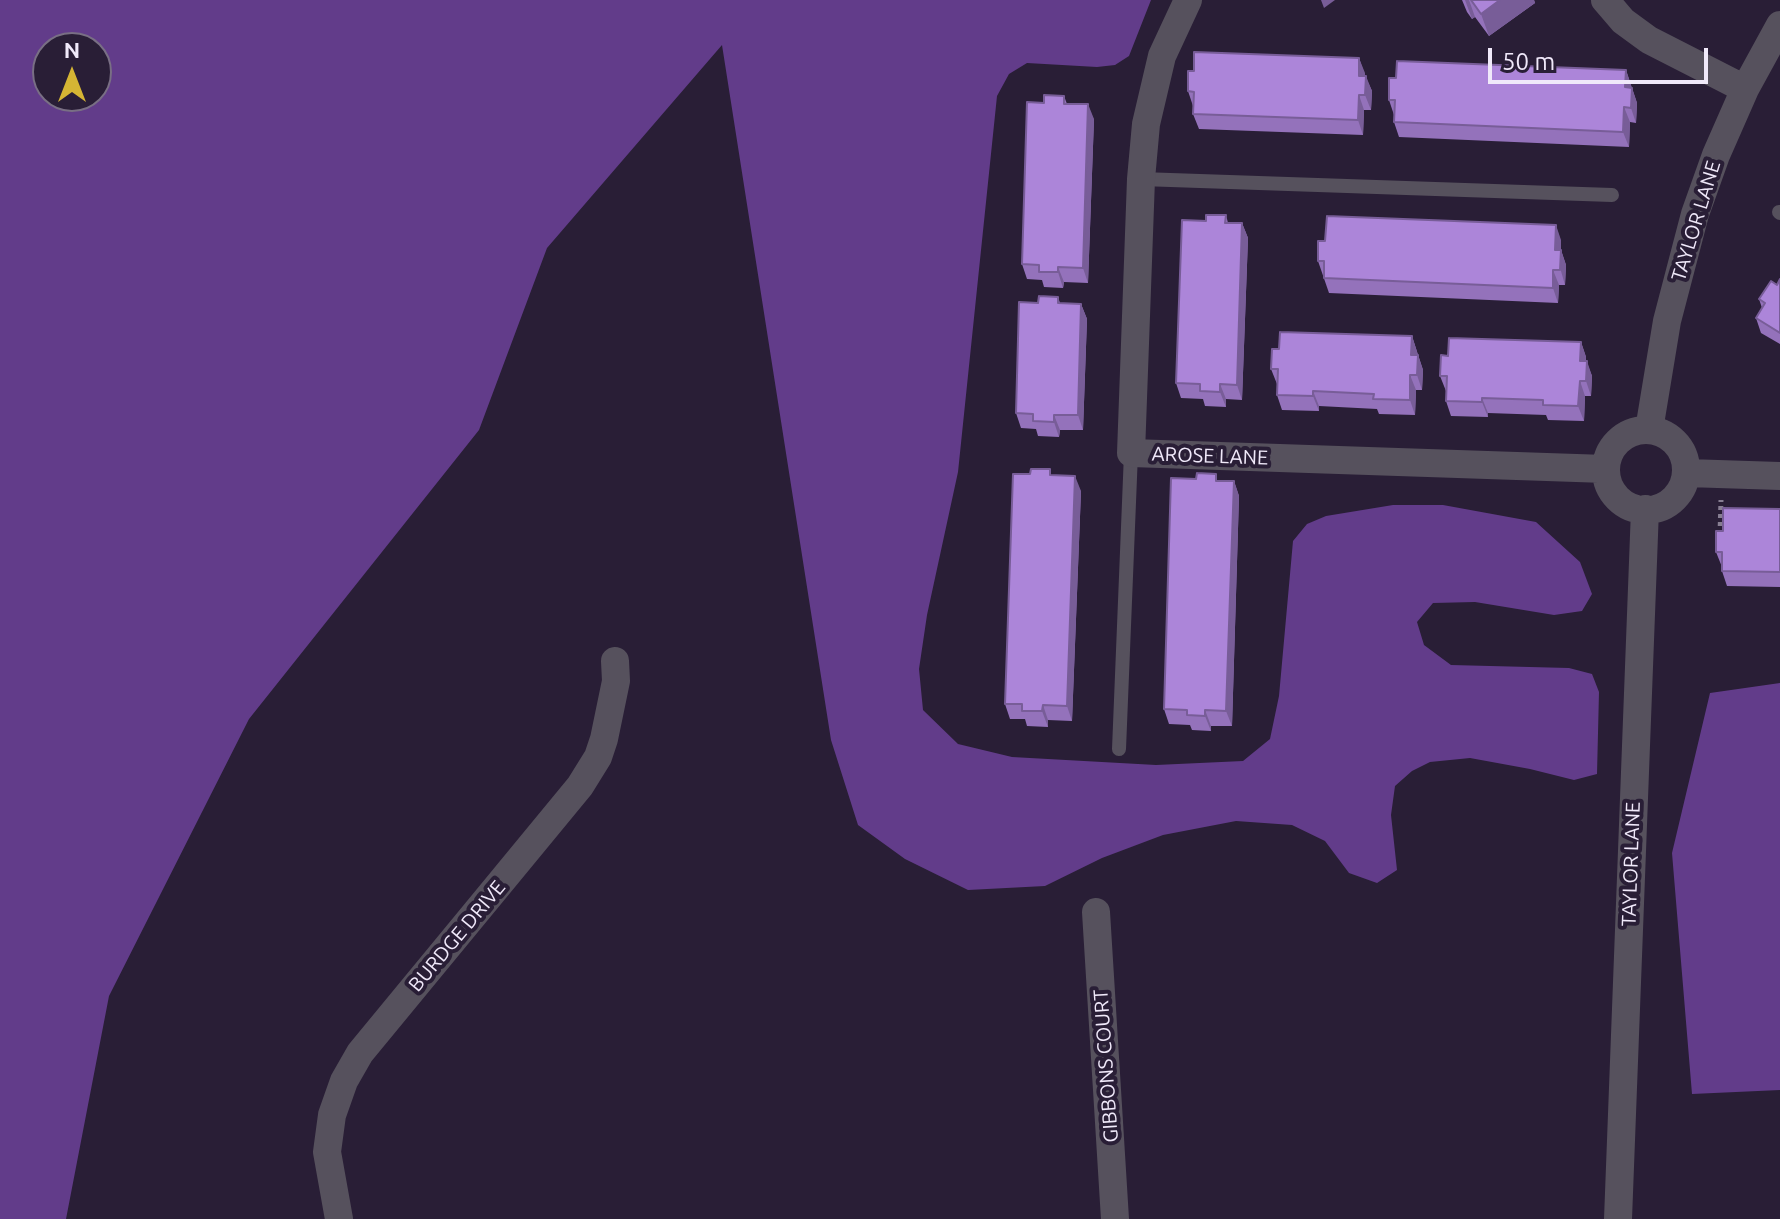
<!DOCTYPE html>
<html>
<head>
<meta charset="utf-8">
<style>
	body { margin:0 }
	#map { position:relative; width:1780px; height:1219px; overflow:hidden; background:#291e36; font-family:Ubuntu,sans-serif }
	canvas { display:block }
	.north { position:absolute; left:32px; top:32px; width:80px; height:80px; box-sizing:border-box; background:#291e36; border:2px solid #796f84; border-radius:50%; rotate:0deg; font-size:22px; font-weight:700; line-height:32px; text-align:center; color:#f0e9fa }
	.north::after { content:''; display:block; margin:auto; width:28px; height:36px; background:#d5b534; clip-path:polygon(50% 0,100% 100%,50% 72%,0 100%) }
	.scale { position:absolute; left:1488px; top:48px; width:220px; height:36px; box-sizing:border-box; border:4px solid #f0e9fa; border-top:0; padding-left:10px; font-size:24px; line-height:28px; white-space:nowrap; color:#f0e9fa; -webkit-text-stroke:6px #291e36; paint-order:stroke }
</style>
</head>
<body>
<div id="map">
<canvas width="1780" height="1219"></canvas>
<div class="north">N</div>
<div class="scale">50 m</div>
</div>
<script>
const ctx = document.querySelector('canvas').getContext('2d');
ctx.lineJoin = 'round';
function fillPath(path, color) {
  ctx.fillStyle = color;
  ctx.fill(path, 'evenodd');
}
function shape(rows) {
  const path = new Path2D();
  for (const r of rows) {
    if (r.length === 3) {
      path.moveTo(r[0] + r[2], r[1]);
      path.arc(r[0], r[1], r[2], 0, 2 * Math.PI);
      continue;
    }
    path.moveTo(r[0], r[1]);
    for (let i = 2; i < r.length; i += 2) path.lineTo(r[i], r[i + 1]);
  }
  return path;
}
function trace(path, color, width, dash) {
  ctx.strokeStyle = color;
  ctx.lineWidth = width;
  ctx.lineCap = dash ? 'butt' : 'round';
  ctx.setLineDash(dash || []);
  ctx.stroke(path);
}
function drawText(font, color, halo, rows, align = 'center') {
  ctx.font = font + ' Ubuntu,sans-serif';
  ctx.lineWidth = 8;
  ctx.setLineDash([]);
  ctx.textBaseline = 'middle';
  ctx.strokeStyle = halo;
  ctx.fillStyle = color;
  for (const [text, x, y, turn = 0] of rows) {
    ctx.save();
    ctx.translate(x, y);
    ctx.rotate((+turn || 0) * Math.PI / 180);
    ctx.textAlign = isNaN(turn) ? turn : align;
    if (halo) ctx.strokeText(text, 0, 0);
    ctx.fillText(text, 0, 0);
    ctx.restore();
  }
}
const forest = shape([
	[0,0,1151,0,1129,56,1115,65,1097,67,1027,63,1009,74,997,96,958,472,927,615,919,669,923,710,958,744,1012,757,1156,765,1243,761,1270,739,1279,696,1293,541,1307,524,1326,516,1393,505,1443,505,1536,522,1580,562,1592,594,1582,611,1554,615,1475,602,1433,603,1417,622,1424,645,1451,665,1569,668,1592,674,1599,692,1597,774,1574,780,1530,769,1470,758,1430,762,1412,771,1395,786,1391,815,1397,870,1377,883,1349,873,1325,841,1292,825,1236,821,1163,835,1102,858,1045,886,968,890,905,859,858,825,831,740,722,45,547,248,479,430,249,719,109,996,66,1219,0,1219],
	[96,48,96,96,48,96,48,48],
	[1780,683,1780,1090,1692,1094,1672,853,1710,693]
]);
const path = shape([
	[1720,534,1721,500]
]);
const service = shape([
	[1141,179,1612,195],
	[1779,212,1780,213],
	[1119,749,1131,453]
]);
const minor = shape([
	[1188,0,1162,56,1146,124,1141,179,1131,453,1606,469],
	[1605,0,1623,21,1649,40,1745,89],
	[1649,430,1667,321,1695,214,1716,155,1745,89,1780,25],
	[1646,470,40],
	[1687,473,1780,476],
	[1096,912,1115,1219],
	[339,1219,327,1152,332,1115,344,1081,360,1053,580,786,598,757,604,739,616,681,615,661],
	[1618,1219,1645,509]
]);
const wall = shape([
	[1462,0,1534,0,1535,3,1489,36,1475,17,1472,19,1467,12],
	[1359,58,1365,76,1372,91,1371,110,1364,110,1363,135,1199,129,1193,114,1193,106,1188,91],
	[1626,70,1637,103,1636,123,1630,122,1629,147,1399,137,1394,122,1394,115,1389,100],
	[1064,96,1067,104,1094,119,1088,283,1064,282,1063,288,1044,287,1042,280,1027,279,1022,264,1044,103],
	[1226,215,1228,223,1242,223,1248,238,1242,400,1226,399,1226,407,1205,406,1203,399,1181,398,1176,383,1206,221],
	[1561,240,1561,250,1566,265,1565,285,1559,285,1558,303,1329,293,1318,261],
	[1780,279,1780,344,1761,333,1756,318,1762,308,1759,299,1777,285],
	[1058,297,1060,303,1081,304,1087,319,1083,430,1060,430,1059,437,1038,436,1036,429,1021,428,1016,413,1038,303],
	[1412,336,1423,370,1422,390,1416,390,1415,415,1379,414,1377,409,1319,406,1319,411,1282,410,1277,395,1277,384,1271,369,1279,349],
	[1581,342,1586,357,1586,361,1592,376,1591,396,1585,396,1584,421,1548,420,1546,415,1488,413,1488,417,1451,416,1446,401,1446,391,1440,376,1448,356],
	[1052,475,1081,491,1072,721,1048,720,1048,727,1027,726,1025,719,1010,719,1005,704],
	[1219,481,1234,481,1239,496,1232,726,1211,726,1211,731,1192,730,1190,725,1169,724,1164,709],
	[1780,509,1780,587,1727,586,1722,571,1722,567,1716,552,1723,531]
]);
const shadedWall = shape([
	[1321,0,1335,0,1324,8],
	[1465,0,1469,0,1475,17,1472,19],
	[1500,0,1534,0,1535,3,1489,36,1481,14],
	[1359,58,1365,73,1365,91,1359,76],
	[1626,70,1631,85,1630,102,1625,87],
	[1366,76,1372,91,1371,110,1365,95],
	[1632,88,1637,103,1636,123,1631,108],
	[1359,95,1364,110,1363,135,1358,120],
	[1088,104,1094,119,1088,283,1083,268],
	[1624,107,1630,122,1629,147,1623,132],
	[1242,223,1248,238,1242,400,1237,385],
	[1556,225,1561,240,1561,250,1566,265,1565,285,1555,250],
	[1058,267,1064,282,1063,288,1058,272],
	[1553,270,1559,285,1558,303,1553,288],
	[1081,304,1087,319,1083,430,1078,415],
	[1412,336,1417,352,1416,370,1411,355],
	[1581,342,1586,357,1585,376,1580,361],
	[1418,355,1423,370,1422,390,1417,375],
	[1587,361,1592,376,1591,396,1586,381],
	[1410,375,1416,390,1415,415,1410,400],
	[1580,381,1585,396,1584,421,1578,406],
	[1220,384,1226,399,1226,407,1220,392],
	[1313,391,1319,406,1319,411,1313,396],
	[1482,398,1488,413,1488,417,1482,402],
	[1054,415,1060,430,1059,437,1054,422],
	[1075,476,1081,491,1072,721,1067,706],
	[1234,481,1239,496,1232,726,1226,711],
	[1043,705,1048,720,1048,727,1042,711],
	[1205,710,1211,726,1211,731,1205,716]
]);
const building = shape([
	[1471,0,1500,0,1481,14,1471,0],
	[1194,52,1359,58,1359,76,1366,76,1365,95,1359,95,1358,120,1193,114,1194,92,1188,91,1188,71,1194,71,1194,52],
	[1397,61,1626,70,1625,87,1632,88,1631,108,1624,107,1623,132,1394,122,1395,100,1389,100,1389,78,1396,78,1397,61],
	[1044,95,1064,96,1064,104,1088,104,1083,268,1058,267,1058,272,1039,272,1039,265,1022,264,1027,102,1044,103,1044,95],
	[1206,215,1226,215,1225,223,1242,223,1237,385,1220,384,1220,392,1200,391,1200,384,1176,383,1182,220,1206,221,1206,215],
	[1327,216,1556,225,1555,250,1561,250,1560,270,1553,270,1553,288,1324,278,1324,261,1318,261,1318,241,1325,241,1327,216],
	[1780,279,1780,333,1756,318,1765,303,1759,299,1771,281,1777,285,1780,279],
	[1039,296,1058,297,1058,303,1081,304,1078,415,1054,415,1054,422,1033,421,1033,414,1016,413,1019,302,1038,303,1039,296],
	[1280,332,1412,336,1411,355,1418,355,1417,375,1410,375,1410,400,1373,399,1374,394,1313,391,1313,396,1277,395,1278,369,1271,369,1272,349,1279,349,1280,332],
	[1449,338,1581,342,1580,361,1587,361,1586,381,1580,381,1578,406,1543,405,1543,400,1482,398,1482,402,1446,401,1447,376,1440,376,1441,355,1448,356,1449,338],
	[1031,469,1050,469,1050,475,1075,476,1067,706,1043,705,1042,711,1022,711,1022,704,1005,704,1013,474,1030,474,1031,469],
	[1197,473,1216,474,1216,481,1234,481,1226,711,1205,710,1205,716,1187,715,1187,710,1164,709,1171,478,1196,479,1197,473],
	[1723,508,1780,509,1780,572,1722,571,1722,552,1716,552,1716,531,1723,531,1723,508]
]);
const streetNames = [
	["TAYLOR LANE",1696,221,-73],
	["AROSE LANE",1210,456,2],
	["TAYLOR LANE",1631,864,-88],
	["BURDGE DRIVE",457,936,-50],
	["GIBBONS COURT",1106,1066,-94]
];
fillPath(forest, '#623c8a');
trace(path, '#877e92', 5, [4, 4]);
trace(service, '#56515d', 14);
trace(minor, '#56515d', 28);
fillPath(wall, '#9472bb');
fillPath(shadedWall, '#785d98');
fillPath(building, '#ac85d9');
trace(building, '#785d98', 2);
drawText('20px', '#f0e9fa', '#291e36', streetNames);
</script>
</body>
</html>
